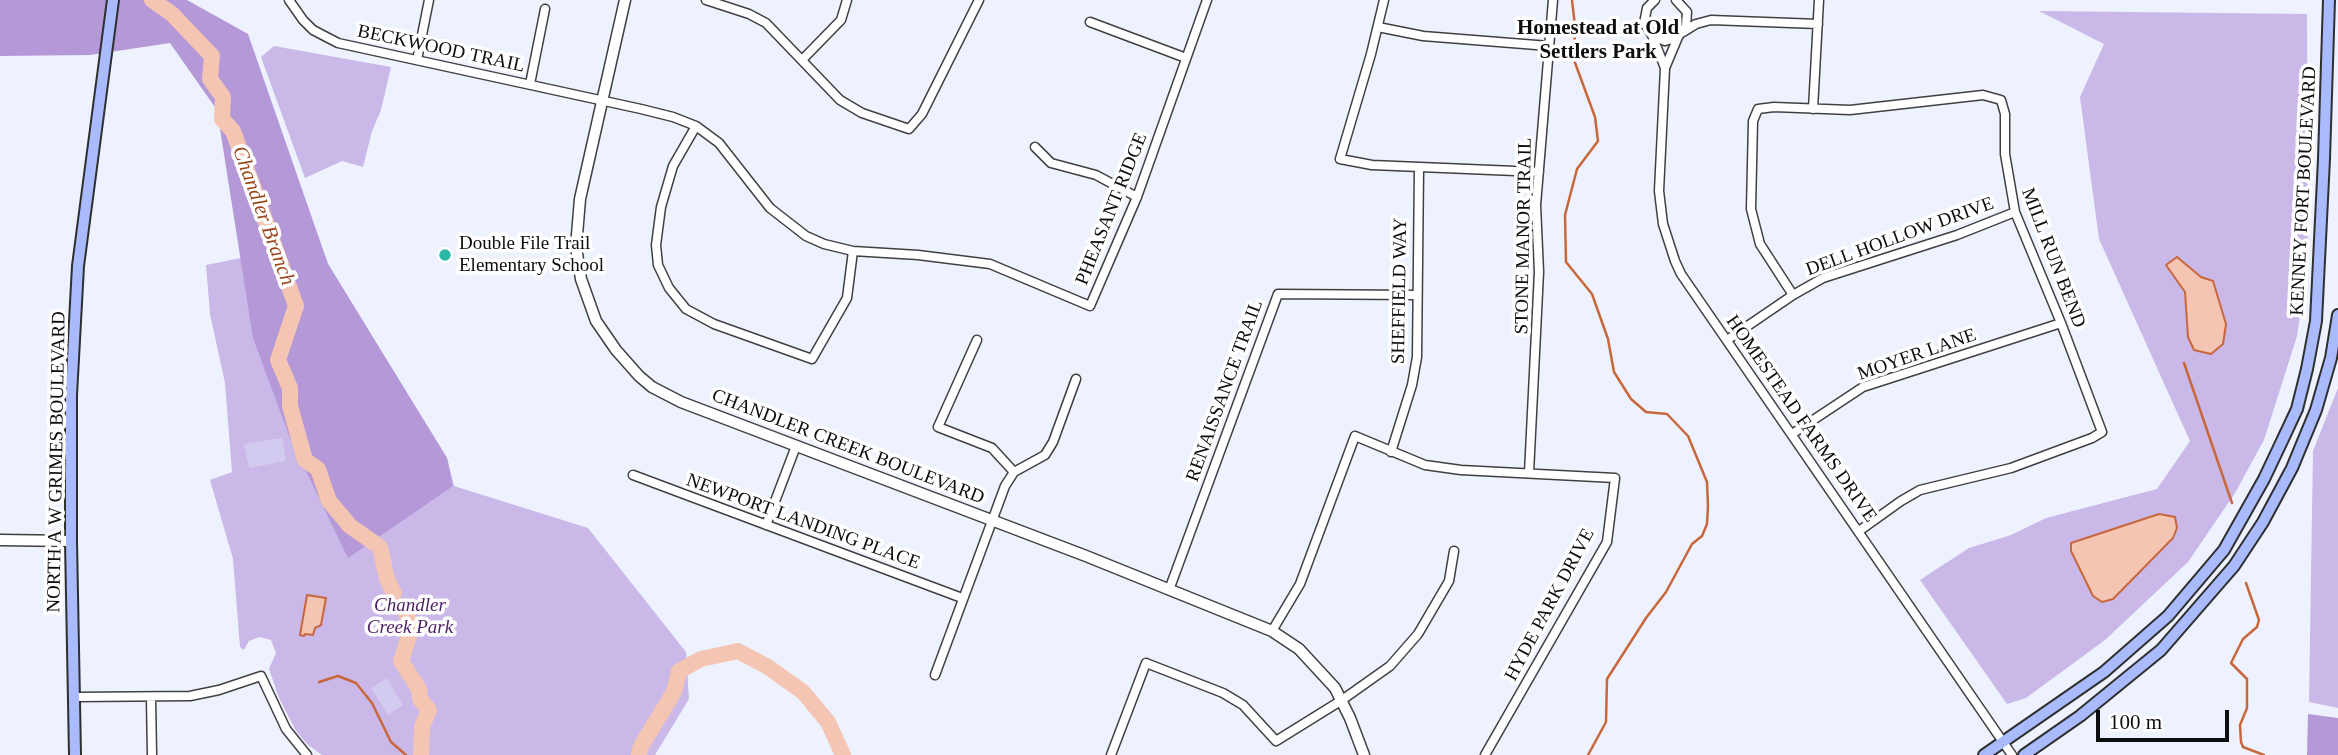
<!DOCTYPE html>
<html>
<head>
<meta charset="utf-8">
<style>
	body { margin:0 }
	#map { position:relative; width:2338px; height:755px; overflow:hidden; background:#edf2fe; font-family:"Times New Roman",serif }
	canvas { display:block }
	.scale { position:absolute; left:2096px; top:710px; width:133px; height:32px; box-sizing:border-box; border:4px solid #0d0d0d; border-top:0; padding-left:9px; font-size:21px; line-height:24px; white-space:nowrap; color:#0d0d0d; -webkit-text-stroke:5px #fff; paint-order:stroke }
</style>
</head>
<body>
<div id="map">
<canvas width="2338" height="755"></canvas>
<div class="scale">100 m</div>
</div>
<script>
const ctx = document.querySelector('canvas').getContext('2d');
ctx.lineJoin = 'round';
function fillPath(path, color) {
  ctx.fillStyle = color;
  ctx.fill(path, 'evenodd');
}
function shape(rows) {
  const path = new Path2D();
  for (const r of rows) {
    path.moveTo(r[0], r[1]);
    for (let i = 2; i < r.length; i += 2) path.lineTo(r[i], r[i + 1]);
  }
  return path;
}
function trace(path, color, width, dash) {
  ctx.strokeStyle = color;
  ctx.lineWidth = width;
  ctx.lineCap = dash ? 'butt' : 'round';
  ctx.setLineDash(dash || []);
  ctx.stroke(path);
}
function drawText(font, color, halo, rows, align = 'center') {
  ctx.font = font + ' "Times New Roman",serif';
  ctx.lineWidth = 7;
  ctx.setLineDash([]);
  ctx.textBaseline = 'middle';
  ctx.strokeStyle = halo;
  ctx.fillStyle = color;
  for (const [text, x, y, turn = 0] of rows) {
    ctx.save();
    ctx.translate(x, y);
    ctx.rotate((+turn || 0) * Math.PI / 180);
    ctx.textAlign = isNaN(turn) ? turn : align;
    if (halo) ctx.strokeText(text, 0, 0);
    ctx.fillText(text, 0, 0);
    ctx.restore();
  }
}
const green = shape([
	[2039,11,2307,14,2308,234,2305,283,2297,336,2264,440,2235,493,2188,562,2105,640,2026,698,2007,704,1920,580,1969,548,2011,535,2046,518,2157,489,2190,441,2099,239,2080,97,2104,44],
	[274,46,391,67,381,110,372,131,363,167,342,161,305,178,261,57],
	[317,233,328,264,447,458,454,486,588,528,686,652,689,699,655,755,322,755,308,745,296,731,279,698,269,669,276,653,271,640,259,637,249,641,244,650,240,647,233,559,210,480,232,472,225,383,210,314,206,265,241,258],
	[2338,388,2338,708,2309,702,2313,451]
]);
const forest = shape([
	[0,0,187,0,248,34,328,264,447,458,453,486,348,558,290,438,253,338,217,110,170,43,90,55,0,56],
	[2308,714,2338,718,2338,755,2307,755]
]);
const pitch = shape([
	[282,438,286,461,249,468,244,444],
	[387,678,403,705,388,715,371,688]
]);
const water = shape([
	[2177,257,2201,277,2213,281,2226,324,2223,344,2211,354,2194,350,2188,337,2185,292,2166,265,2177,257],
	[2159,514,2175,517,2177,528,2173,538,2113,599,2102,602,2093,596,2071,551,2071,543,2159,514],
	[307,595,326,598,321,625,315,628,313,635,305,634,304,636,300,635,307,595]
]);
const stream = shape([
	[1572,0,1575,26,1574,60,1595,117,1598,141,1577,169,1565,215,1566,262,1592,294,1608,339,1614,372,1631,399,1646,412,1667,414,1688,436,1707,482,1708,506,1707,524,1702,536,1692,544,1666,592,1646,618,1607,679,1606,722,1588,755],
	[2184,363,2232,503],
	[2246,583,2259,620,2257,627,2243,639,2231,663,2247,679,2247,708,2240,725,2241,742,2243,747,2264,755],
	[319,682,338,676,356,683,372,703,391,742,406,755]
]);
const river = shape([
	[152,0,172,14,212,56,210,79,223,97,222,119,233,131,296,306,278,360,290,388,290,406,305,460,318,469,329,501,350,526,380,547,387,579,394,593],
	[406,613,412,627,401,661,419,689,420,699,429,710,422,727,421,755],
	[639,755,641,746,674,692,679,671,701,659,738,651,768,667,803,692,828,722,843,755]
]);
const minor = shape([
	[289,0,303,20,313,30,338,43,641,109,673,117,696,126,719,143,770,208,806,236,824,244,853,251,918,255,990,264,1090,306,1137,197,1207,0],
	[706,0,749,14,766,23,840,100,862,113,909,129,922,114,979,0],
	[1384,0,1371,54,1340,159,1372,165,1539,172],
	[1655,0,1647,8,1644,23,1652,35,1665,41,1678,37,1686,26,1687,12,1676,0],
	[1090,22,1186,58],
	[1378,27,1423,36,1549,46],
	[1683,32,1696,24,1711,20,1818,24],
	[1652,35,1665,68],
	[1678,37,1665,68,1659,191,1663,224,1675,261,1681,274,2012,755],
	[417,60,429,0],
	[802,60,841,20,847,0],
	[530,84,545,9],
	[1813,109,1819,0],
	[696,126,673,166,661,207,656,245,658,265,669,288,686,309,714,324,812,359,847,298,853,251],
	[1035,147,1051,163,1096,175,1137,197],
	[1793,295,1760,244,1751,209,1753,121,1758,109,1774,107,1850,110,1983,95,2001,100,2005,114,2005,154,2015,212,2061,323,2102,432,2092,438,2011,468,1920,490,1901,501,1859,531],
	[977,340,938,427,992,448,1014,472],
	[1727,340,1793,295,1823,278,1957,235,2015,212],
	[1792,434,1863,387,2061,323],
	[1391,452,1412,385,1417,357,1419,168],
	[1529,473,1539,272,1536,205,1553,0],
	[633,475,962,598],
	[766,525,796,446],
	[1169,590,1278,294,1417,295],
	[1272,631,1300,584,1355,436,1425,465,1461,470,1615,478,1607,542,1485,755],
	[935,675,1005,486,1014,472,1045,455,1053,442,1076,379],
	[75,697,190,696,219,690,261,676,286,729,307,755],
	[151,698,152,755],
	[1111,755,1146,663,1223,693,1243,705,1276,741,1342,700,1390,666,1418,634,1449,581,1454,551]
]);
const tertiary = shape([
	[625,0,580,199,576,247,581,279,596,321,616,350,639,376,652,387,681,402,1086,556,1272,631,1299,649,1335,688,1350,718,1364,755],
	[0,540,71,541]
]);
const secondary = shape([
	[75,755,71,541,71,395,78,266,113,0],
	[1984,755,2104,672,2168,616,2224,550,2264,479,2282,441,2297,409,2307,369,2316,321,2324,159,2329,0],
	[2024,755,2080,716,2161,650,2234,566,2263,522,2292,468,2316,410,2331,358,2338,315]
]);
const markers = [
	[445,255,7,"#29b9a4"]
];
const streetNames = [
	["BECKWOOD TRAIL",441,49,12],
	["KENNEY FORT BOULEVARD",2304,191,-87],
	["PHEASANT RIDGE",1112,209,-68],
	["STONE MANOR TRAIL",1524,236,-89],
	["DELL HOLLOW DRIVE",1900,237,-20],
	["MILL RUN BEND",2053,258,69],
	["SHEFFIELD WAY",1400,291,-89],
	["MOYER LANE",1917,355,-19],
	["RENAISSANCE TRAIL",1225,391,-70],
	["HOMESTEAD FARMS DRIVE",1801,419,55],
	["CHANDLER CREEK BOULEVARD",848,447,21],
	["NORTH A W GRIMES BOULEVARD",57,462,-89],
	["NEWPORT LANDING PLACE",803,522,20],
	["HYDE PARK DRIVE",1550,605,-62]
];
const poiNames = [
	["Double File Trail",459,244],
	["Elementary School",459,266]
];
const parkNames = [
	["Chandler",410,606],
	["Creek Park",410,628]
];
const neighbourhoodNames = [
	["Homestead at Old",1598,29],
	["Settlers Park",1598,53]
];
const waterNames = [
	["Chandler Branch",263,216,70]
];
fillPath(green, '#cab8e8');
fillPath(forest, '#b598d8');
fillPath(pitch, '#d3caef');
fillPath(water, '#f4c5b3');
trace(water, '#c9673c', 2);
trace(stream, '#c9673c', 2.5);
trace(river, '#f4c5b3', 16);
trace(minor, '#404040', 11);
trace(tertiary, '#404040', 13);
trace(secondary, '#2f2f2f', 14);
trace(minor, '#fff', 8);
trace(tertiary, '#fff', 10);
trace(secondary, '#aabbfd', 10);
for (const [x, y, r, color] of markers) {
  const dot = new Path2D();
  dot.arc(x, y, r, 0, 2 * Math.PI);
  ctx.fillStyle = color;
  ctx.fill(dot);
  trace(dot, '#fff', 2.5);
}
drawText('19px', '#0d0d0d', '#fff', streetNames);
drawText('19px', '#0d0d0d', '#fff', poiNames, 'left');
drawText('italic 19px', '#4e1f63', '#fff', parkNames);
drawText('bold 21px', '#0d0d0d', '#fff', neighbourhoodNames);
drawText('italic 21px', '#9b451a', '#fff', waterNames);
</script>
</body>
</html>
